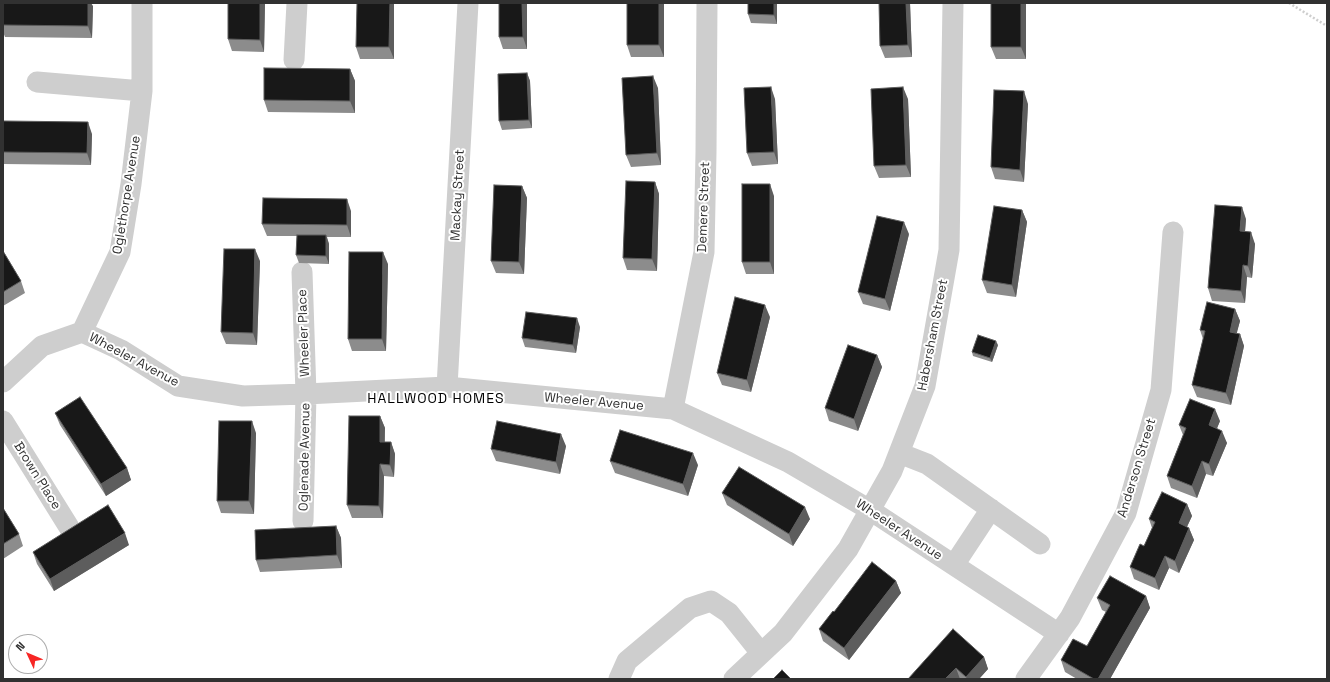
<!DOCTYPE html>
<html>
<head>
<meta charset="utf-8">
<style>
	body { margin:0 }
	#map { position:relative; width:1330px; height:682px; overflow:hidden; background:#fff; font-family:"Space Grotesk",sans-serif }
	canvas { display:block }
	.frame { position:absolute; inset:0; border:4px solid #313131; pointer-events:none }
	.north { position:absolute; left:8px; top:634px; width:40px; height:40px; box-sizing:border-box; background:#fff; border:1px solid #adadad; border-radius:50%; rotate:314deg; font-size:11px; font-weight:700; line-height:16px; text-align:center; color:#313131 }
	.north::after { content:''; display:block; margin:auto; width:14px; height:18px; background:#f72624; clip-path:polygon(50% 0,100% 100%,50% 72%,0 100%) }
</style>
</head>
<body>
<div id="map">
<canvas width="1330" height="682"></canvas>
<div class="frame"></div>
<div class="north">N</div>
</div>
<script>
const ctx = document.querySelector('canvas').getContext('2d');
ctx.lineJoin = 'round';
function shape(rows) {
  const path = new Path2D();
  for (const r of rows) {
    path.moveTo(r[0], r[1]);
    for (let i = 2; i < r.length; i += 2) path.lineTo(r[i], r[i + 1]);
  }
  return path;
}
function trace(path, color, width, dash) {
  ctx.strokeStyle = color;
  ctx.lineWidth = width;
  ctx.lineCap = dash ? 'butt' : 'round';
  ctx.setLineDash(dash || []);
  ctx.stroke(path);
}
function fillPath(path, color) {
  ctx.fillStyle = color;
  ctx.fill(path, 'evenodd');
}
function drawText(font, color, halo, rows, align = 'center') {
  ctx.font = font + ' "Space Grotesk",sans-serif';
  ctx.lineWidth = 4;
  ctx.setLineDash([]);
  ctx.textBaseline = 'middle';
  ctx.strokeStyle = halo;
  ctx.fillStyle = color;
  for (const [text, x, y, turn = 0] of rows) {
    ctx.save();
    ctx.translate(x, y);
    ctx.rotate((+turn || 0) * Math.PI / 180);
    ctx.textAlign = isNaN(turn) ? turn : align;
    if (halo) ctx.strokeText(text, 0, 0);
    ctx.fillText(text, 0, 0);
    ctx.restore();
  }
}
const path = shape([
	[1289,3,1327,26]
]);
const minor = shape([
	[294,60,297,3],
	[37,82,142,91],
	[302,272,306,394,303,521],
	[82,332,121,350,178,386,243,396,306,394,447,387,673,409,788,462,870,510,1059,634],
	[3,382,42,346,82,332,120,252,131,184,142,91,142,3],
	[447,387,468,3],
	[673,409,704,252,706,152,707,3],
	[3,421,72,532],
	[899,453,927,464,1040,544],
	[954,565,991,509],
	[619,679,627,661,690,608,711,601,729,613,761,653],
	[734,679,783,633,848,549,892,471,925,386,949,250,953,3],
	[1026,679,1070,618,1126,513,1161,390,1173,232]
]);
const wall = shape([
	[3,3,93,6,92,38,5,37,3,32],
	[265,3,264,52,232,51,228,39],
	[394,3,394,59,360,59,356,47],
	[499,3,527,3,527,49,503,49,499,37],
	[664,3,664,57,631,57,627,45],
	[748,3,777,3,777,24,751,23,748,14],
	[879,3,910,3,912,57,885,58,880,46],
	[1026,3,1026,59,996,59,991,47],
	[350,69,355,81,355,113,268,112,264,100],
	[527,73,530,81,532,128,502,130,499,121],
	[658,88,661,165,631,167,626,155],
	[775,99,778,164,752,166,747,153],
	[908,99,911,177,879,178,874,166],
	[1028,104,1024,182,995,179,991,167],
	[3,121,92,134,91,165,3,164],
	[655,182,659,194,657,271,627,270,623,258],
	[522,186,527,198,524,274,496,273,491,261],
	[774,196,774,274,746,274,742,262],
	[1022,210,1027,222,1016,297,987,293,982,280],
	[351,211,351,237,327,237,329,244,329,264,299,263,296,255,297,236,267,236,262,224],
	[1246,219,1245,232,1255,244,1252,278,1247,277,1245,303,1212,301,1208,288],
	[909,234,890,311,863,304,858,292],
	[3,251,21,281,25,293,3,306],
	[260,261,257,345,226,344,221,332],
	[388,264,386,351,352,351,348,339],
	[1235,309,1240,321,1236,334,1240,334,1244,346,1231,405,1197,397,1192,385,1203,339,1200,330],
	[770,317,751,392,722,385,717,373],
	[580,327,576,353,525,347,522,338],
	[998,345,992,362,973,356,972,352],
	[877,355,882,367,858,431,829,421,825,408],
	[55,413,127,468,131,480,106,496,60,425],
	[380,416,385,428,385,442,391,442,395,454,394,477,384,476,383,518,352,518,347,505],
	[1220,421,1217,428,1227,443,1213,476,1206,474,1197,498,1171,488,1167,476,1183,435,1179,425],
	[256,433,254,514,221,513,217,501],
	[566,446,560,474,496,461,491,449],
	[610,461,698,465,688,496,615,473],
	[722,493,810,519,793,546,727,505],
	[1187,504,1192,516,1187,527,1189,528,1194,540,1179,573,1169,568,1159,590,1134,579,1130,567,1144,546,1152,528,1149,519],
	[3,508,19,534,23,546,3,559],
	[336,526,341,538,342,568,260,572,256,560],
	[129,545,54,591,37,564,33,552],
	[896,581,901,593,849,660,823,641,819,629,834,612],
	[1146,596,1150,608,1110,679,1077,679,1065,672,1061,660,1087,646,1106,612,1102,610,1097,598],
	[984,657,988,669,979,679,908,679]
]);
const shadedWall = shape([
	[88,3,91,3,93,6,92,38,88,26],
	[260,3,265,3,264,52,260,40],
	[390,3,394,3,394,59,389,47],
	[522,3,527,3,527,49,523,37],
	[659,3,664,3,664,57,659,45],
	[774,3,777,3,777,24,774,15],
	[906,3,910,3,912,57,908,45],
	[1021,3,1026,3,1026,59,1021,47],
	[350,69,355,81,355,113,350,101],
	[527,73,530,81,532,128,529,120],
	[653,76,658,88,661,165,657,153],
	[771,87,775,99,778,164,774,152],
	[903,87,908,99,911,177,906,165],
	[1024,91,1028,104,1024,182,1020,170],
	[88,122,92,134,91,165,87,153],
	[655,182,659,194,657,271,652,259],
	[770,184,774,196,774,274,770,262],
	[522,186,527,198,524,274,519,262],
	[347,199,351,211,351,237,347,225],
	[1242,207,1246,219,1244,243,1240,231],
	[1022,210,1027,222,1016,297,1012,285],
	[904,222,909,234,890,311,885,299],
	[1251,232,1255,244,1252,278,1248,266],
	[326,235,329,244,329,264,326,256],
	[255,249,260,261,257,345,253,333],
	[383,252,388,264,386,351,382,339],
	[1243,265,1247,277,1245,303,1241,291],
	[765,305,770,317,751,392,747,380],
	[1235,309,1240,321,1234,344,1230,332],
	[577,318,580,327,576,353,573,345],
	[1240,334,1244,346,1231,405,1226,393],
	[996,341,998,345,992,362,990,358],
	[877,355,882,367,858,431,854,419],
	[1215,409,1220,421,1213,438,1209,425],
	[380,416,385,428,384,454,380,442],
	[252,421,256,433,254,514,249,501],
	[1222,431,1227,443,1213,476,1209,464],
	[561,434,566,446,560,474,556,462],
	[391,442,395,454,394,477,390,465],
	[693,453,698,465,688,496,683,484],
	[1202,461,1206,474,1197,498,1192,486],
	[380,464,384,476,383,518,379,506],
	[127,468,131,480,106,496,101,484],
	[1187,504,1192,516,1183,535,1179,523],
	[805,507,810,519,793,546,789,534],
	[336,526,341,538,342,568,337,555],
	[1189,528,1194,540,1179,573,1175,561],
	[125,533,129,545,54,591,50,579],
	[1165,556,1169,568,1159,590,1155,578],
	[896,581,901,593,849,660,844,648],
	[1146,596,1150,608,1110,679,1098,679],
	[984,657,988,669,979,679,967,679,966,677],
	[956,668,960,679,945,679]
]);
const building = shape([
	[3,3,88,3,88,26,3,25,3,3],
	[228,3,260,3,260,40,228,39,228,3],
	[357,3,390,3,389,47,356,47,357,3],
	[499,3,522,3,523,37,499,37,499,3],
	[627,3,659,3,659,45,627,45,627,3],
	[748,3,774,3,774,15,748,14,748,3],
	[879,3,906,3,908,45,880,46,879,3],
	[991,3,1021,3,1021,47,991,47,991,3],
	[264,68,350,69,350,101,264,100,264,68],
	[527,73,529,120,499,121,498,74,527,73],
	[653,76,657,153,626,155,622,78,653,76],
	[771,87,774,152,747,153,744,88,771,87],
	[903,87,906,165,874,166,871,89,903,87],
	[994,90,1024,91,1020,170,991,167,994,90],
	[3,121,88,122,87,153,3,152,3,121],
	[626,181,655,182,652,259,623,258,626,181],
	[742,184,770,184,770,262,742,262,742,184],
	[494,185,522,186,519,262,491,261,494,185],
	[263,198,347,199,347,225,262,224,263,198],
	[1215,205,1242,207,1240,231,1251,232,1248,266,1243,265,1241,291,1208,288,1215,205],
	[994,206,1022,210,1012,285,982,280,994,206],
	[877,216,904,222,885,299,858,292,877,216],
	[297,235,326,235,326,256,296,255,297,235],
	[224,249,255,249,253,333,221,332,224,249],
	[3,251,21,281,3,292,3,251],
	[349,252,383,252,382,339,348,339,349,252],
	[735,297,765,305,747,380,717,373,735,297],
	[1207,302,1235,309,1230,332,1240,334,1226,393,1192,385,1205,331,1200,330,1207,302],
	[526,312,577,318,573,345,522,338,526,312],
	[978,335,996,341,990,358,972,352,978,335],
	[848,345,877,355,854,419,825,408,848,345],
	[80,397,127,468,101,484,55,413,80,397],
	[1190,399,1215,409,1209,425,1222,431,1209,464,1202,461,1192,486,1167,476,1186,428,1179,425,1190,399],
	[349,416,380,416,380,442,391,442,390,465,380,464,379,506,347,505,349,416],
	[219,421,252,421,249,501,217,501,219,421],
	[497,421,561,434,556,462,491,449,497,421],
	[620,430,693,453,683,484,610,461,620,430],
	[739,467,805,507,789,534,722,493,739,467],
	[1162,492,1187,504,1179,523,1189,528,1175,561,1165,556,1155,578,1130,567,1140,544,1144,546,1155,522,1149,519,1162,492],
	[108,505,125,533,50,579,33,552,108,505],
	[3,508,19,534,3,544,3,508],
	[336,526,337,555,256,560,255,530,336,526],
	[872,562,896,581,844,648,819,629,833,611,834,612,872,562],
	[1110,576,1146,596,1098,679,1094,679,1061,660,1073,639,1087,646,1110,605,1097,598,1110,576],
	[953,629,984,657,966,677,956,668,945,679,908,679,953,629],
	[782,670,791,679,773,679,782,670]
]);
const streetNames = [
	["Oglethorpe Avenue",127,195,-81],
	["Mackay Street",458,195,-87],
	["Demere Street",704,207,-88],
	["Wheeler Place",304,333,-92],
	["Habersham Street",933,335,-79],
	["Wheeler Avenue",134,360,28],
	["Wheeler Avenue",594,402,5],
	["Oglenade Avenue",305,457,-89],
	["Anderson Street",1137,468,-73],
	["Brown Place",37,476,58],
	["Wheeler Avenue",899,530,33]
];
const neighbourhoodNames = [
	["HALLWOOD HOMES",436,399]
];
trace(path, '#cecece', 2.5, [2, 2]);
trace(minor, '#cecece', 21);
fillPath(wall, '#8c8c8c');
fillPath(shadedWall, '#5d5d5d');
fillPath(building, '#181818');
trace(building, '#5d5d5d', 1);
drawText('13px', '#313131', '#fff', streetNames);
ctx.letterSpacing = '1px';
drawText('14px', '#000', '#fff', neighbourhoodNames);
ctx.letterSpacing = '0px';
</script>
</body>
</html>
